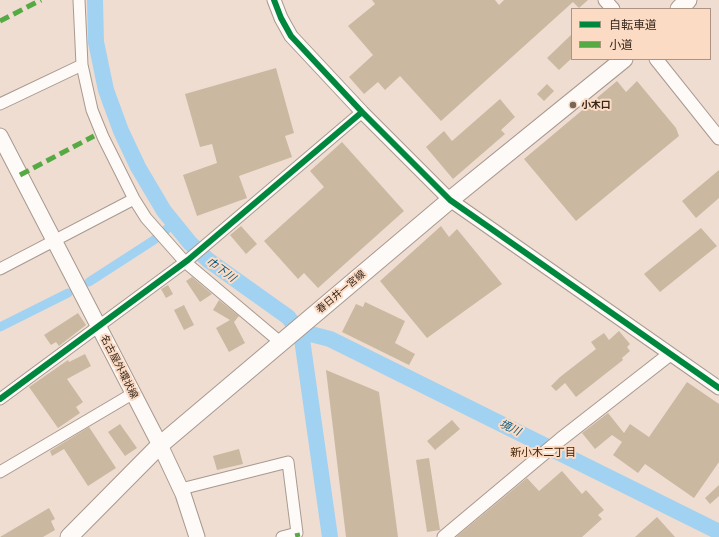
<!DOCTYPE html>
<html>
<head>
<meta charset="utf-8">
<style>
	body { margin:0 }
	#map { position:relative; width:719px; height:537px; overflow:hidden; background:#efddd1; font-family:"Noto Sans","Noto Sans JP",sans-serif }
	canvas { display:block }
	.legend { position:absolute; left:571px; top:8px; width:140px; height:52px; box-sizing:border-box; background:#fcdbc4; border:1px solid #ad9381; margin:0; padding:5px 7px; list-style:none; font-size:12px; color:#36271c }
	.legend li { display:flex; align-items:center; gap:8px; height:20px }
	.legend b { width:20px; border:1px solid #ad9381 }
</style>
</head>
<body>
<div id="map">
<canvas width="719" height="537"></canvas>
<ul class="legend">
<li><b style="height:5px;background:#00873e"></b>自転車道</li>
<li><b style="height:5px;background:#55aa43"></b>小道</li>
</ul>
</div>
<script>
const ctx = document.querySelector('canvas').getContext('2d');
ctx.lineJoin = 'round';
function shape(rows) {
  const path = new Path2D();
  for (const r of rows) {
    path.moveTo(r[0], r[1]);
    for (let i = 2; i < r.length; i += 2) path.lineTo(r[i], r[i + 1]);
  }
  return path;
}
function trace(path, color, width, dash) {
  ctx.strokeStyle = color;
  ctx.lineWidth = width;
  ctx.lineCap = dash ? 'butt' : 'round';
  ctx.setLineDash(dash || []);
  ctx.stroke(path);
}
function fillPath(path, color) {
  ctx.fillStyle = color;
  ctx.fill(path, 'evenodd');
}
function drawText(font, color, halo, rows, align = 'center') {
  ctx.font = font + ' "Noto Sans","Noto Sans JP",sans-serif';
  ctx.lineWidth = 4;
  ctx.setLineDash([]);
  ctx.textBaseline = 'middle';
  ctx.strokeStyle = halo;
  ctx.fillStyle = color;
  for (const [text, x, y, turn = 0] of rows) {
    ctx.save();
    ctx.translate(x, y);
    ctx.rotate((+turn || 0) * Math.PI / 180);
    ctx.textAlign = isNaN(turn) ? turn : align;
    if (halo) ctx.strokeText(text, 0, 0);
    ctx.fillText(text, 0, 0);
    ctx.restore();
  }
}
const canal = shape([
	[89,282,154,240,173,224],
	[0,327,68,293]
]);
const river = shape([
	[95,0,96,42,106,90,121,131,138,167,164,211,190,243,208,260,288,317,299,331,302,339,330,537],
	[299,331,330,339,719,532]
]);
const building = shape([
	[372,0,495,0,499,5,504,0,588,0,579,8,573,2,441,121,400,76,385,90,378,82,364,94,349,77,373,55,348,26,375,4],
	[572,34,572,58,559,70,547,58],
	[276,68,294,133,285,136,292,157,239,176,247,198,197,216,183,175,217,163,212,144,200,147,185,94],
	[617,81,626,92,637,81,676,128,679,136,576,221,524,159],
	[547,84,554,91,544,101,537,94],
	[500,99,515,117,501,130,505,134,453,179,426,147,444,131,452,141],
	[342,142,404,211,318,288,304,273,298,279,264,241,324,187,310,171],
	[719,170,719,198,696,218,682,201],
	[241,226,257,244,246,254,230,235],
	[441,226,449,237,457,229,502,284,427,338,380,281],
	[701,228,717,246,660,292,644,274],
	[192,277,212,294,200,302,186,281],
	[168,285,173,294,166,298,161,289],
	[219,300,239,316,234,322,245,343,229,352,216,328,230,320,213,310],
	[365,302,405,321,395,343,415,354,409,365,342,332,356,304,363,307],
	[184,305,194,325,184,330,174,310],
	[78,313,86,325,59,346,56,342,51,345,44,335],
	[619,331,630,344,627,347,630,351,622,358,623,360,576,397,565,383,556,391,551,386,560,377,596,349,591,342,604,333,609,340],
	[85,354,91,366,67,379,83,402,76,407,80,413,58,428,29,387,68,360,69,362],
	[326,370,379,392,398,537,346,537],
	[687,382,719,404,719,462,694,498,645,464,638,473,613,455,622,442,612,435,595,449,582,433,608,413,624,433,630,424,649,437],
	[452,420,460,429,435,450,427,441],
	[120,424,137,448,125,456,108,432],
	[89,427,116,468,88,486,64,449,52,456,50,451],
	[239,449,243,464,217,470,213,456],
	[429,458,440,530,427,532,416,460],
	[562,471,582,494,586,490,604,510,598,515,602,519,582,537,456,537,527,478,539,491],
	[719,485,719,496,710,504,705,498],
	[49,508,55,519,51,521,55,530,43,537,0,537],
	[657,517,675,537,635,537]
]);
const minor = shape([
	[79,0,82,65,92,110,103,137,134,199,146,218,185,262,280,342],
	[0,104,82,65],
	[0,269,134,199],
	[0,399,188,260,362,112],
	[0,472,132,394],
	[181,489,288,462,297,533,282,537]
]);
const tertiary = shape([
	[274,0,281,18,291,36,362,112,450,200,719,388],
	[605,0,613,9],
	[656,59,719,138],
	[444,537,561,439,670,354]
]);
const secondary = shape([
	[0,136,160,445,183,494,197,537]
]);
const primary = shape([
	[679,9,688,0],
	[69,537,160,445,450,200,624,59]
]);
const quiet = shape([
	[0,21,41,0],
	[20,175,94,136],
	[297,533,298,537]
]);
const cycleway = shape([
	[274,0,281,18,291,36,362,112,450,200,719,388],
	[0,399,188,260,362,112]
]);
const markers = [
	[573,105,4,"#77675b"]
];
const poiNames = [
	["小木口",581,105]
];
const streetNames = [
	["春日井一宮線",341,292,-40],
	["名古屋外環状線",119,367,63]
];
const waterNames = [
	["巾下川",221,270,36],
	["境川",510,428,26]
];
const neighbourhoodNames = [
	["新小木二丁目",543,453]
];
trace(canal, '#a1d2f1', 9);
trace(river, '#a1d2f1', 16);
fillPath(building, '#cbb8a0');
trace(minor, '#a8998e', 13);
trace(tertiary, '#a8998e', 15);
trace(secondary, '#a8998e', 17);
trace(primary, '#a8998e', 19);
trace(minor, '#fdfaf8', 11);
trace(tertiary, '#fdfaf8', 13);
trace(secondary, '#fdfaf8', 15);
trace(primary, '#fdfaf8', 17);
trace(quiet, '#55aa43', 5, [10, 5]);
trace(cycleway, '#00873e', 6);
for (const [x, y, r, color] of markers) {
  const dot = new Path2D();
  dot.arc(x, y, r, 0, 2 * Math.PI);
  ctx.fillStyle = color;
  ctx.fill(dot);
  trace(dot, '#fcdbc4', 1.5);
}
drawText('bold 10px', '#36271c', '#fcdbc4', poiNames, 'left');
drawText('10px', '#36271c', '#fcdbc4', streetNames);
drawText('italic 11px', '#095d84', '#fcdbc4', waterNames);
drawText('11px', '#412308', '#fcdbc4', neighbourhoodNames);
</script>
</body>
</html>
